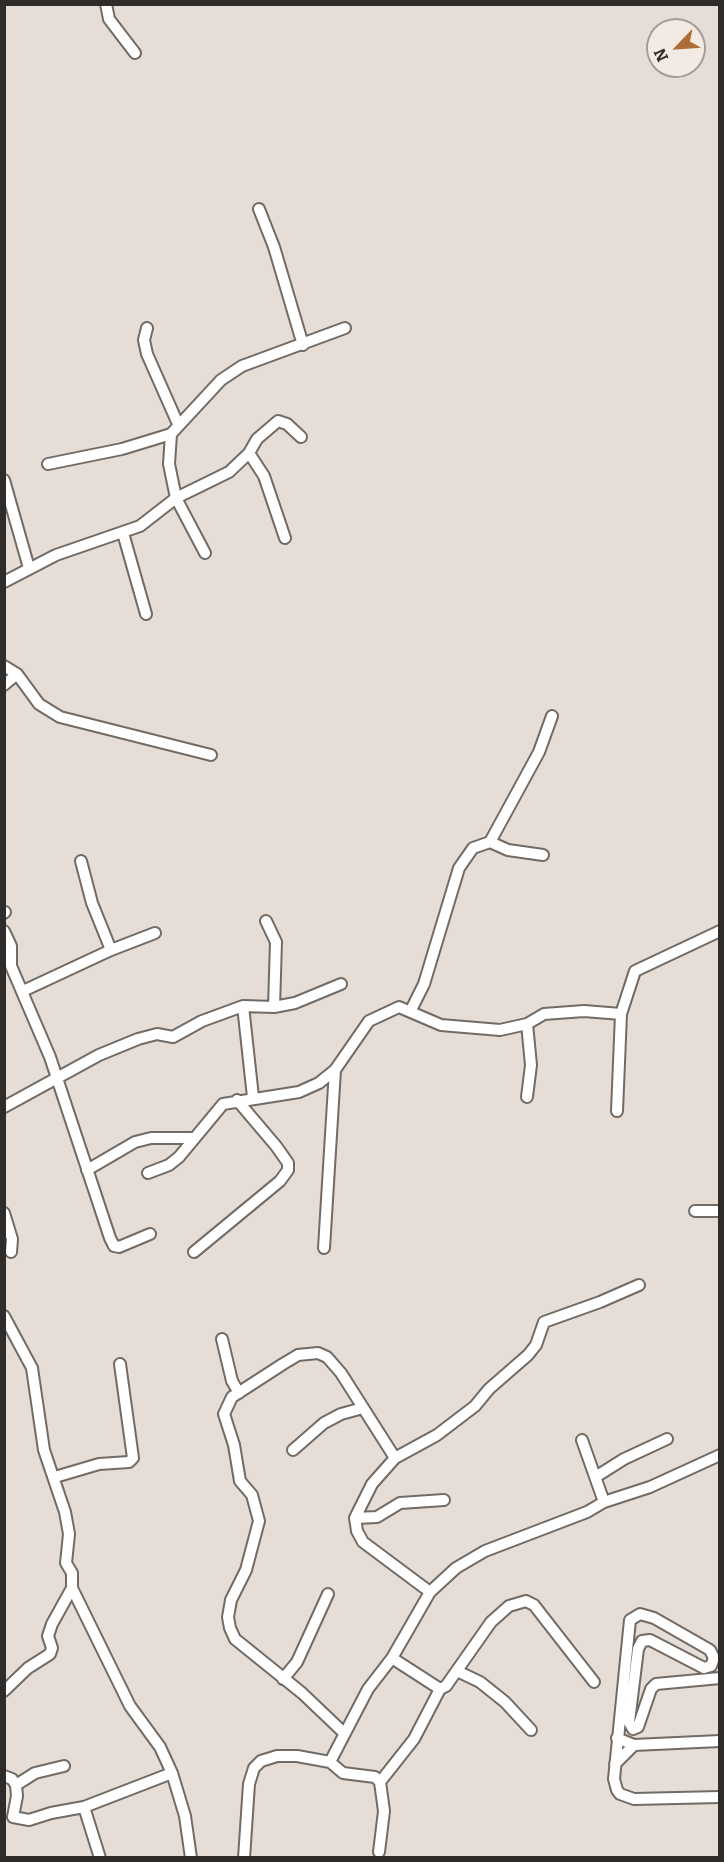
<!DOCTYPE html>
<html>
<head>
<meta charset="utf-8">
<style>
	body { margin:0 }
	#map { position:relative; width:724px; height:1862px; overflow:hidden; background:#e5ddd6; font-family:Bitter,serif }
	canvas { display:block }
	.frame { position:absolute; inset:0; border:6px solid #302c2a; pointer-events:none }
	.north { position:absolute; left:646px; top:18px; width:60px; height:60px; box-sizing:border-box; background:#f2eae3; border:2px solid #a49e99; border-radius:50%; rotate:245deg; font-size:16px; font-weight:700; line-height:24px; text-align:center; color:#302c2a }
	.north::after { content:''; display:block; margin:auto; width:21px; height:27px; background:#ad6d36; clip-path:polygon(50% 0,100% 100%,50% 72%,0 100%) }
</style>
</head>
<body>
<div id="map">
<canvas width="724" height="1862"></canvas>
<div class="frame"></div>
<div class="north">N</div>
</div>
<script>
const ctx = document.querySelector('canvas').getContext('2d');
ctx.lineJoin = 'round';
function shape(rows) {
  const path = new Path2D();
  for (const r of rows) {
    path.moveTo(r[0], r[1]);
    for (let i = 2; i < r.length; i += 2) path.lineTo(r[i], r[i + 1]);
  }
  return path;
}
function trace(path, color, width, dash) {
  ctx.strokeStyle = color;
  ctx.lineWidth = width;
  ctx.lineCap = dash ? 'butt' : 'round';
  ctx.setLineDash(dash || []);
  ctx.stroke(path);
}
const minor = shape([
	[106,4,109,19,135,53],
	[259,209,274,247,303,345],
	[147,328,144,340,147,354,178,424],
	[249,453,264,476,285,538],
	[48,464,122,449,171,434],
	[4,480,29,568],
	[123,533,146,614],
	[205,553,176,498,169,464,171,434,221,380,242,366,345,328],
	[4,582,56,555,140,526,176,498,229,472,249,453,257,439,278,421,287,424,301,437],
	[4,666,17,674,39,704,60,717,211,755],
	[4,685,17,674],
	[490,842,539,752,552,716],
	[81,861,92,903,111,950],
	[4,913,5,912],
	[266,921,276,942,274,1007],
	[4,931,11,946,11,966,50,1057,110,1238,114,1246,119,1247,150,1234],
	[23,991,111,950,155,933],
	[243,1006,253,1097],
	[411,1010,424,984,459,868,473,848,490,842,508,850,543,855],
	[527,1024,531,1065,527,1097],
	[4,1107,99,1055,138,1039,157,1034,173,1037,202,1021,243,1006,274,1007,295,1003,341,984],
	[617,1111,621,1014,635,971,720,931],
	[87,1170,135,1142,151,1138,192,1138],
	[148,1173,169,1165,179,1157,223,1104,299,1092,319,1083,335,1070],
	[695,1211,720,1211],
	[4,1213,12,1239,11,1252],
	[324,1248,335,1070,369,1021,399,1007,441,1025,500,1030,527,1024,544,1014,584,1011,621,1014],
	[194,1252,280,1181,288,1170,288,1163,276,1146,237,1100],
	[4,1316,32,1368,44,1450,65,1512,69,1534,66,1563,72,1573,72,1588,130,1706,160,1747,172,1773,185,1816,191,1858],
	[222,1339,232,1381,239,1393],
	[582,1440,604,1502],
	[293,1450,324,1423,341,1414,363,1408],
	[597,1476,624,1459,667,1439],
	[55,1477,99,1464,129,1462,133,1458,120,1364],
	[355,1518,377,1517,400,1503,444,1500],
	[430,1592,363,1542,357,1531,355,1518,372,1484,395,1458,437,1435,475,1406,489,1389,528,1355,536,1345,544,1322,600,1302,639,1285],
	[392,1658,440,1689,446,1686,491,1622,509,1606,526,1601,534,1605,594,1682],
	[457,1671,480,1682,505,1702,531,1730],
	[720,1678,656,1684,651,1689,638,1727,633,1729,629,1722,638,1649,642,1641,650,1640,704,1668,711,1666,714,1658,710,1650,654,1618,640,1614,630,1620,614,1779,617,1790,620,1794,634,1799,720,1797],
	[283,1679,297,1662,328,1594],
	[4,1691,28,1668,50,1654,52,1648,48,1636,52,1624,72,1588],
	[344,1733,302,1693,235,1639,230,1628,228,1617,231,1600,246,1570,259,1521,252,1495,240,1481,234,1445,224,1414,232,1397,283,1364,298,1355,318,1353,327,1357,341,1373,395,1458],
	[617,1738,634,1745,720,1741],
	[330,1762,368,1689,392,1658,430,1592,456,1568,485,1551,587,1512,604,1502,650,1487,720,1455],
	[615,1764,634,1745],
	[4,1776,12,1779,16,1785,17,1796,13,1817,29,1820,51,1813,84,1807,172,1773],
	[380,1782,414,1739,440,1689],
	[16,1785,35,1773,64,1766],
	[84,1807,100,1858],
	[244,1858,249,1784,254,1768,261,1761,277,1756,297,1756,330,1762,343,1773,375,1777,380,1782,384,1811,379,1852]
]);
trace(minor, '#726b65', 14);
trace(minor, '#fff', 10);
</script>
</body>
</html>
